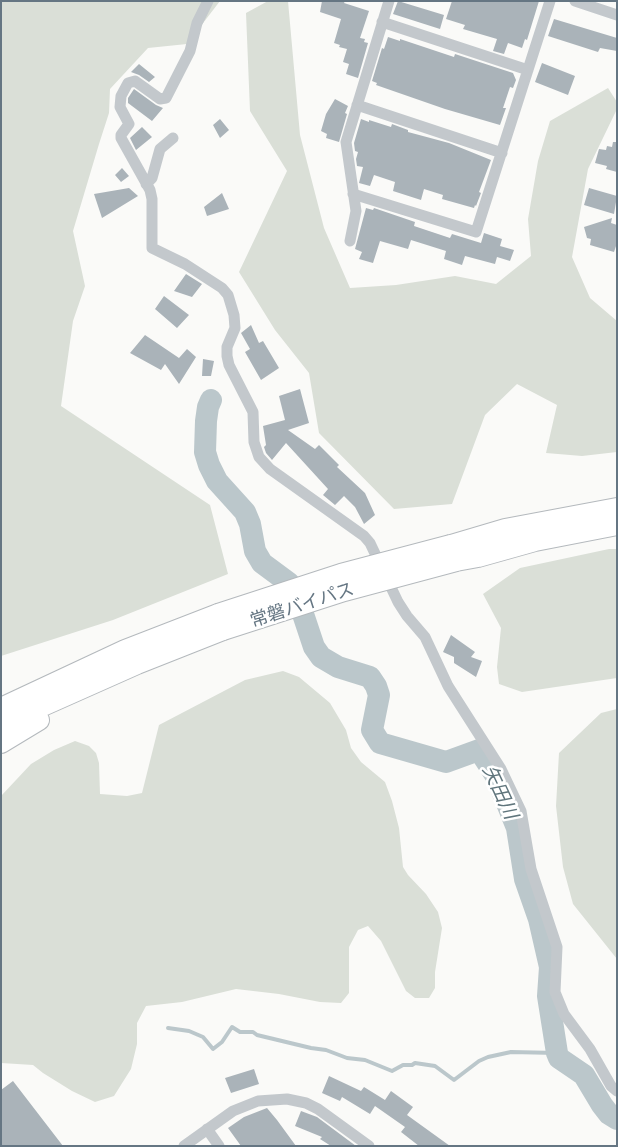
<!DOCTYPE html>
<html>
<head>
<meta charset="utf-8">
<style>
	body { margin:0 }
	#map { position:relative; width:618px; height:1147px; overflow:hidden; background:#fafaf8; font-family:"Golos Text",sans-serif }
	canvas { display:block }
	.frame { position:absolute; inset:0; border:2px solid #657683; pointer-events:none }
</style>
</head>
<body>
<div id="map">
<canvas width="618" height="1147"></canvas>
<div class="frame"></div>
</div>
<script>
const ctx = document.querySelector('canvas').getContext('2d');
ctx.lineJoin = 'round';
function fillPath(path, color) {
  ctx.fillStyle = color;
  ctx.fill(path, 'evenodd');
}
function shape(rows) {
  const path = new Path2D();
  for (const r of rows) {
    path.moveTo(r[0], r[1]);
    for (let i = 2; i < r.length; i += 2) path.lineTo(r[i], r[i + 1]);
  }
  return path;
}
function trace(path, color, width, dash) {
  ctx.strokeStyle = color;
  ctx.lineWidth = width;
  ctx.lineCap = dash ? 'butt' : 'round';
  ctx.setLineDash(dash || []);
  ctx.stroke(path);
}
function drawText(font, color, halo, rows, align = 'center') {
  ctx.font = font + ' "Golos Text","Noto Sans JP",sans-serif';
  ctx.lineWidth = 5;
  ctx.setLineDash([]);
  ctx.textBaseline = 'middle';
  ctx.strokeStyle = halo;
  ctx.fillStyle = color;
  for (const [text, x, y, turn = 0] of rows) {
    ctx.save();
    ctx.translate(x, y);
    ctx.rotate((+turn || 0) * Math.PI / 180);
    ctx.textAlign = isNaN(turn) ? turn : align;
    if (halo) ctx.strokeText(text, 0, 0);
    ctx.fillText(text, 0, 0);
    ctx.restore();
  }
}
const green = shape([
	[1,1,220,1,187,44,148,48,110,89,109,113,99,144,73,231,85,286,73,321,61,406,210,505,228,574,113,620,1,656],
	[268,1,288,1,300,135,324,228,350,288,396,285,455,276,496,284,531,256,528,219,538,161,550,121,608,88,617,102,617,109,588,169,572,257,590,298,617,321,617,452,582,456,546,453,557,405,517,384,485,415,452,504,394,509,319,433,309,373,275,330,239,272,287,171,250,111,246,13],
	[609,549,617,549,617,678,522,692,499,684,497,667,501,628,483,594,520,568],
	[283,671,299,677,330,703,346,730,351,748,361,762,385,782,392,801,399,828,403,867,408,875,426,894,438,912,442,928,435,972,435,988,429,998,415,998,406,991,381,941,368,926,358,930,349,947,349,993,341,1003,320,1002,279,994,236,989,182,1002,146,1006,137,1023,137,1044,131,1069,114,1096,95,1102,72,1091,43,1073,33,1065,1,1063,1,796,31,764,54,750,75,741,89,746,96,753,99,763,100,794,127,796,142,793,159,725,245,680],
	[617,709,617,959,573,904,563,867,556,806,559,753,601,713]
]);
const stream = shape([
	[168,1028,189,1031,203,1037,213,1049,222,1042,232,1027,240,1032,253,1032,257,1035,311,1048,326,1050,347,1058,365,1060,392,1071,403,1065,412,1065,415,1063,435,1066,454,1080,479,1061,488,1057,511,1052,557,1053]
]);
const river = shape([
	[211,400,208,407,206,421,205,452,209,465,217,481,245,512,250,524,255,551,262,563,289,583,296,593,314,647,321,657,338,667,370,677,376,686,379,695,372,730,380,743,446,762,479,750,496,776,517,828,525,879,539,919,550,967,548,996,557,1053,559,1058,584,1075,602,1105,609,1114,617,1119]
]);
const building = shape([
	[322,1,345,1,344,3,369,11,360,38,365,39,364,42,368,43,358,78,346,74,349,64,343,62,347,49,339,47,340,45,334,43,341,19,320,12],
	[398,1,444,15,440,29,393,14],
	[452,1,539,1,527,40,525,39,522,48,508,43,504,54,493,51,497,39,463,29,465,25,446,19],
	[554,19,617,38,617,51,600,48,598,52,548,36],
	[388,37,400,41,400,39,454,57,455,54,513,73,516,80,513,88,510,87,503,108,506,108,500,125,445,109,376,85,377,83,372,81,382,48,384,49],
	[542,63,575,76,568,95,535,82],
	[139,64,155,77,149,82,139,75,131,72],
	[134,89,156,105,163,108,152,121,128,103,128,98],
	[335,99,348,106,345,113,347,114,339,142,326,138,327,134,321,131,326,114],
	[220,119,229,130,220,138,213,125],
	[361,119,369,122,369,120,391,127,392,124,408,130,408,132,449,143,491,160,479,192,481,193,476,206,475,205,474,208,442,199,443,195,424,189,421,200,393,191,395,182,374,175,370,186,359,183,363,167,357,166,356,159,358,152,355,151,354,143],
	[142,127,152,137,136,150,130,138],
	[613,142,617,142,617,172,606,169,607,166,595,163,599,149,606,150,607,146,612,147],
	[122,168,129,176,121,182,115,175],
	[129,188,138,196,102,218,94,194],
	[589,188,617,196,614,214,584,205],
	[222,193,229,209,207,216,204,207],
	[366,208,373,210,374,208,415,222,414,226,450,238,452,234,481,243,484,233,502,239,500,246,514,250,510,261,497,257,495,264,465,256,462,265,444,259,446,251,411,240,408,249,380,241,373,263,359,259,362,252,355,249],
	[612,218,611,223,617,225,617,243,614,252,590,245,591,239,587,238,584,227],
	[186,274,202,284,192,297,174,291],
	[164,296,189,315,177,328,155,309],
	[251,325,259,343,263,341,279,368,261,380,245,352,250,349,241,333],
	[145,335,179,358,187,349,196,357,179,384,165,364,161,370,130,353],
	[203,359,214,361,211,376,202,376],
	[300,389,309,423,288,430,315,449,319,445,339,465,337,467,365,493,375,515,364,524,355,507,344,496,335,505,323,495,328,489,286,443,272,460,266,453,264,447,266,445,263,426,285,420,279,396],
	[451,635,475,652,471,657,482,661,476,677,454,663,454,657,443,652],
	[254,1069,259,1084,231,1093,225,1078],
	[329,1076,361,1091,364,1087,385,1100,391,1091,413,1107,407,1115,450,1146,419,1146,401,1132,405,1127,375,1106,370,1114,342,1097,340,1101,322,1093],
	[13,1081,63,1146,1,1146,1,1090],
	[267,1108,277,1120,296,1146,241,1146,228,1128,244,1117],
	[301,1111,317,1117,356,1146,331,1146,320,1139,322,1137,295,1126]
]);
const street = shape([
	[208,1,197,23,190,51,166,98,160,99,135,81,128,83,121,96,120,107,129,124,121,135,121,138,150,190,152,199,152,248,185,264,222,288,228,295,234,315,235,328,227,347,227,356,229,365,253,412,254,442,259,457,270,469,364,536,370,543,398,602,407,616,425,637,448,686,501,769,521,811,531,869,557,947,555,992,564,1014,590,1049,611,1086,617,1091],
	[575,1,617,15],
	[382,22,528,70],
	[357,105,502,153],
	[146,184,152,178,160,149,173,138],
	[353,194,476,232,550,1],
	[350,241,356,211,346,142,389,1],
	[207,1129,219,1146],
	[184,1146,233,1111,258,1101,287,1099,306,1103,318,1109,369,1146]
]);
const highway = shape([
	[451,545,505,529,617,508],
	[456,561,478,557,535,541,617,525],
	[1,708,125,650,218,614],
	[1,726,29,712,137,664,223,630],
	[1,743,39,720]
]);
const highwayBridge = shape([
	[218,614,341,574,451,545],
	[223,630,344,591,456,561]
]);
const streetNames = [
	["常磐バイパス",302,605,-18]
];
const waterNames = [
	["矢田川",500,792,65]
];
fillPath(green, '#dadfd7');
trace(stream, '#bbc7cb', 4);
trace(river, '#bbc7cb', 22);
fillPath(building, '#aab3b9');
trace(highway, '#b4b9bd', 22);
trace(street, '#c3c8cc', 11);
trace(highway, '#fff', 20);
trace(highwayBridge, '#b4b9bd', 22, []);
trace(highwayBridge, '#fff', 20);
drawText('18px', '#657683', '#fff', streetNames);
drawText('italic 19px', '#60757c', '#fff', waterNames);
</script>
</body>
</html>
